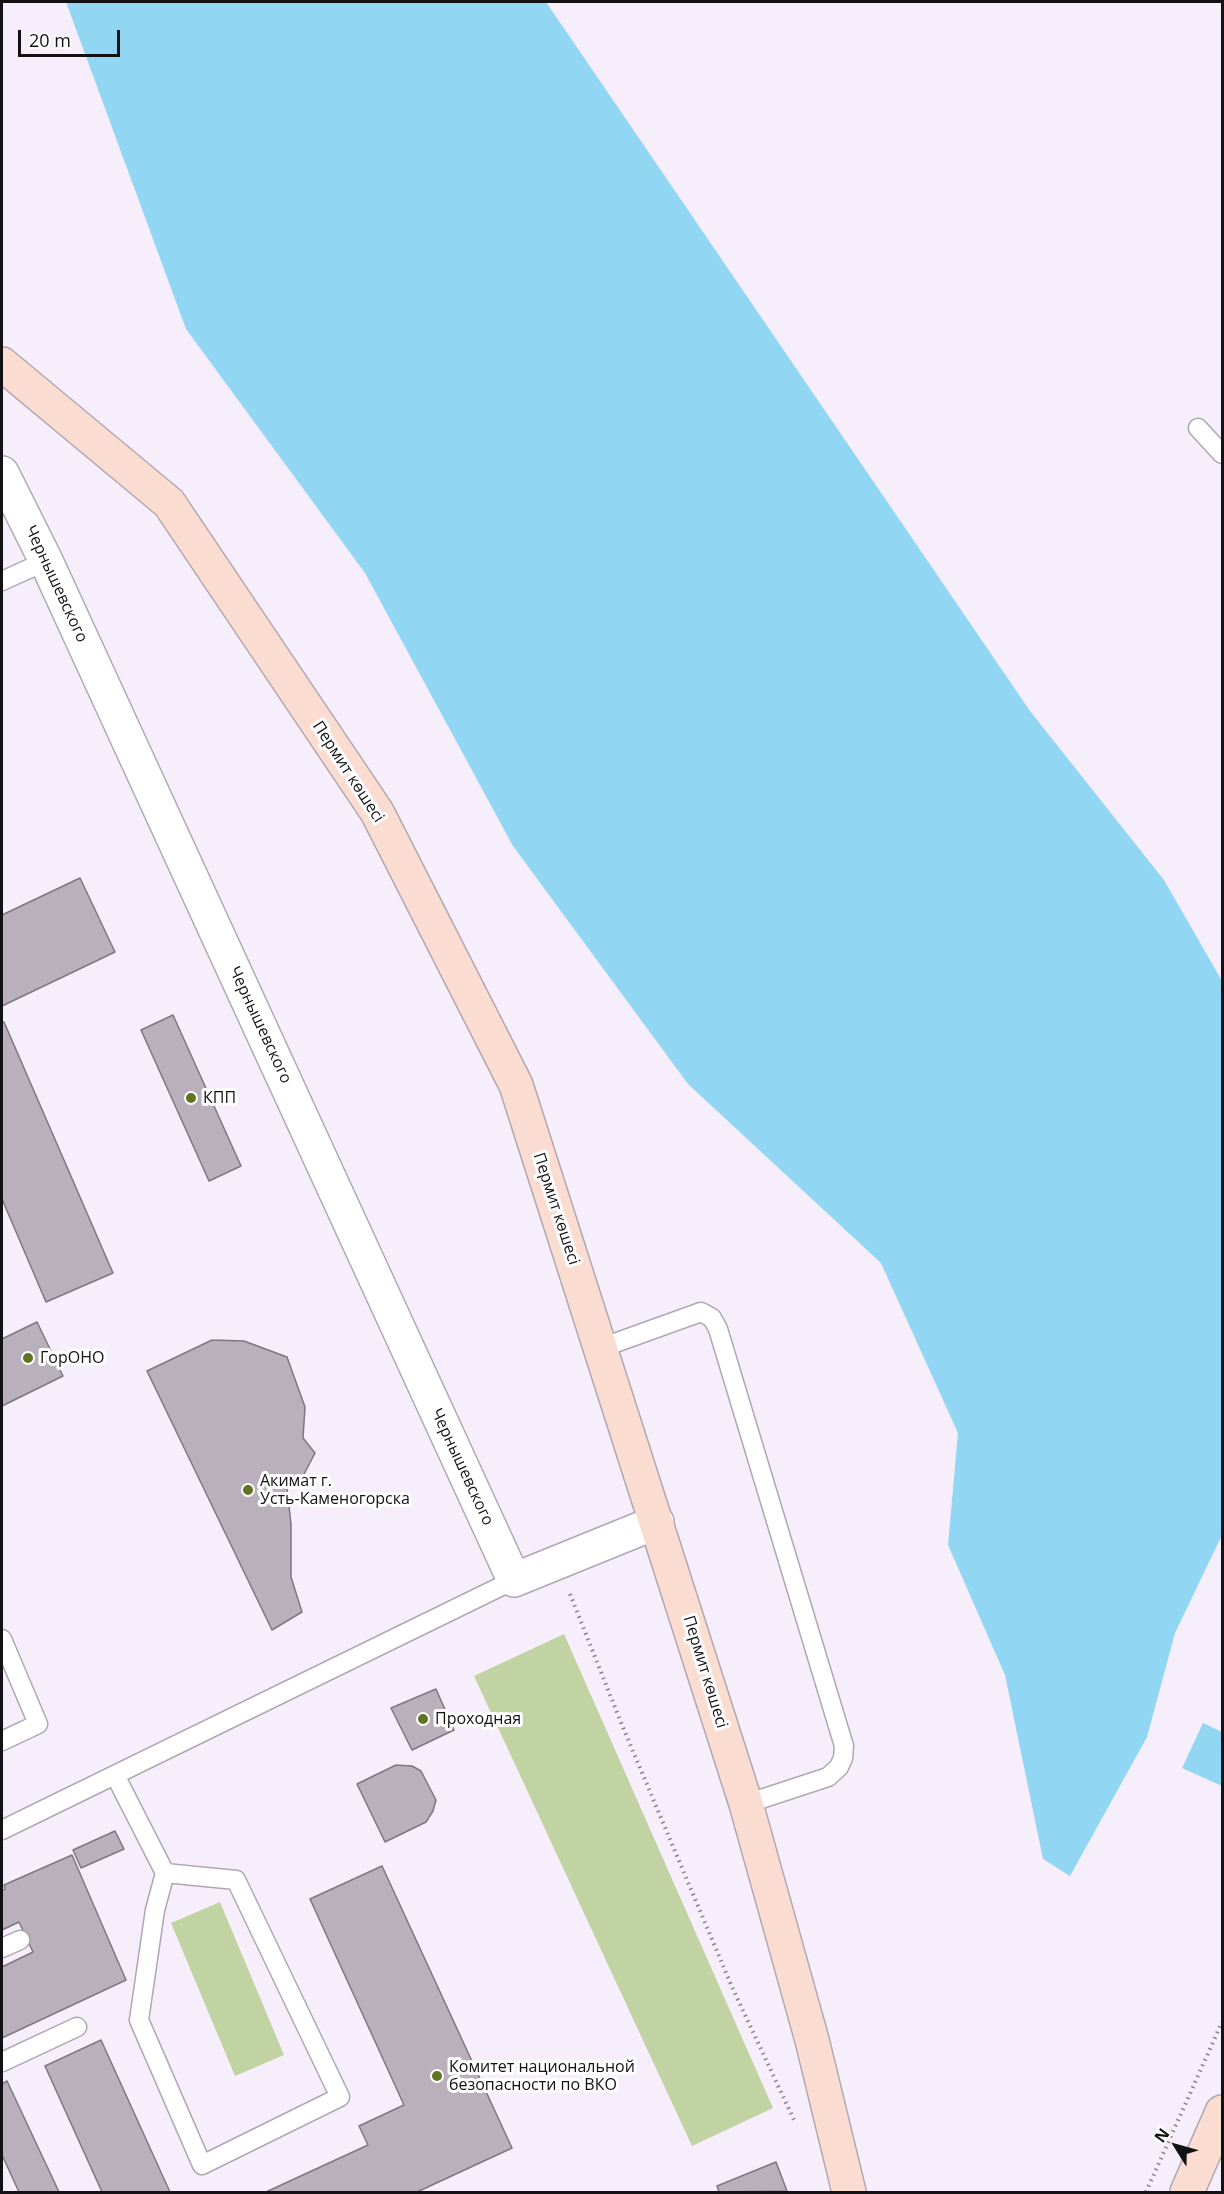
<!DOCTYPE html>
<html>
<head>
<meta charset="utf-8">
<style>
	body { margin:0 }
	#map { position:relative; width:1224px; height:2194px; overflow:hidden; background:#f7eefb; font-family:"Open Sans",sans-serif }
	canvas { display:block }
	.frame { position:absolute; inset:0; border:3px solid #141115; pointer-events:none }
	.north { position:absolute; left:1146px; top:2116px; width:60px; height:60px; -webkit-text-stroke:4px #fff; paint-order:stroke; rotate:307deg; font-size:16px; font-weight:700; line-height:24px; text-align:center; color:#141115 }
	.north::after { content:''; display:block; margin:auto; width:21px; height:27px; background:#141115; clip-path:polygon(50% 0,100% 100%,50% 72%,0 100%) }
	.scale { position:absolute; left:18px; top:30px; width:102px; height:27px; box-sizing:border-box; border:3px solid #141115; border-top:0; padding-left:8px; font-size:18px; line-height:21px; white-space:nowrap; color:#141115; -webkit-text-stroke:4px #fff; paint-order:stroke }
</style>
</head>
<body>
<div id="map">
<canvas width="1224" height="2194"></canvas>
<div class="frame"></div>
<div class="north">N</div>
<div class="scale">20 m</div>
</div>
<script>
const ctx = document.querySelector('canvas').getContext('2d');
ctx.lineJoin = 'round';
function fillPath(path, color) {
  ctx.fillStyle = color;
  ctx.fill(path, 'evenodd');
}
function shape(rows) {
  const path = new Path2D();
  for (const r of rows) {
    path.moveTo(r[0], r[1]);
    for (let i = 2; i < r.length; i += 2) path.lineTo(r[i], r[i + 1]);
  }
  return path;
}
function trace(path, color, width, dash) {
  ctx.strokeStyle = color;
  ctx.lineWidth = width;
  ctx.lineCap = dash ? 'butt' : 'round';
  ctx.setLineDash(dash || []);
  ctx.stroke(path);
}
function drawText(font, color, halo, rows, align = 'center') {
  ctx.font = font + ' "Open Sans",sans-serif';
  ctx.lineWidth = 6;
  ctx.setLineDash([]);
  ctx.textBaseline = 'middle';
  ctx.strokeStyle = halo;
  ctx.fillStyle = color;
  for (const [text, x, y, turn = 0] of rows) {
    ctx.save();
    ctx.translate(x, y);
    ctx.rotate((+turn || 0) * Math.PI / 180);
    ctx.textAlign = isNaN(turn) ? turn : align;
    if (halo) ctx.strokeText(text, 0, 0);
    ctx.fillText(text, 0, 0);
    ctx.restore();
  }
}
const green = shape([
	[564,1634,773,2108,692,2146,474,1676],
	[220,1902,284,2055,235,2076,171,1923]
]);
const water = shape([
	[66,2,546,2,1030,711,1164,880,1222,981,1222,1535,1175,1633,1147,1737,1070,1876,1043,1859,1005,1675,948,1545,958,1433,881,1263,688,1084,513,846,365,573,186,329],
	[1203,1723,1222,1732,1222,1786,1182,1768]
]);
const building = shape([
	[80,878,115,952,2,1006,2,915,80,878],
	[173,1015,241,1166,209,1181,141,1030,173,1015],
	[4,1022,113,1273,46,1302,2,1199,2,1023,4,1022],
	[37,1322,63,1376,2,1406,2,1339,37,1322],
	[212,1340,244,1341,287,1357,305,1407,303,1438,315,1453,301,1480,287,1488,291,1524,291,1577,302,1612,272,1630,147,1371,212,1340],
	[436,1689,454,1730,412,1750,391,1708,436,1689],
	[396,1765,412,1766,421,1771,436,1800,433,1811,426,1822,385,1842,357,1784,396,1765],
	[115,1831,124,1849,81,1868,73,1850,115,1831],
	[72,1855,126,1980,2,2038,2,1967,33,1952,19,1922,2,1930,2,1891,5,1889,4,1885,72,1855],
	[382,1866,512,2148,417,2192,266,2192,368,2145,359,2126,404,2105,310,1899,382,1866],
	[101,2040,170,2192,102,2192,45,2066,101,2040],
	[7,2081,59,2192,19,2192,2,2155,2,2084,7,2081],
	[776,2162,787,2191,719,2192,717,2186,776,2162]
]);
const path = shape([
	[570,1594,622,1725,732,1987,795,2122],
	[1146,2192,1222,2022]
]);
const service = shape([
	[1198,428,1222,454],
	[2,581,46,561],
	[601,1348,701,1312,712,1318,718,1329,844,1746,843,1758,839,1767,828,1777,746,1804],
	[2,1639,38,1724,2,1741],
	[115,1775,165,1873,236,1880,340,2097,202,2165,139,2020,155,1910,165,1873],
	[2,1830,514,1580],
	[2,1948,20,1940],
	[2,2062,77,2027]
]);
const minor = shape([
	[2,473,46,561,514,1580,657,1522]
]);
const secondary = shape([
	[2,364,169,503,377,812,516,1085,746,1804,812,2040,849,2192],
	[1187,2192,1222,2112]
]);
const markers = [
	[191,1098,6,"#5f7424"],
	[28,1358,6,"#5f7424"],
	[248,1490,6,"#5f7424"],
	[423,1719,6,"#5f7424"],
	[437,2076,6,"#5f7424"]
];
const streetNames = [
	["Чернышевского",56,584,65],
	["Пермит көшесі",348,772,57],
	["Чернышевского",260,1025,65],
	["Пермит көшесі",556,1209,72],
	["Чернышевского",462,1467,65],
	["Пермит көшесі",705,1672,73]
];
const poiNames = [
	["КПП",203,1098],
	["ГорОНО",40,1358],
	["Акимат г.",260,1481],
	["Усть-Каменогорска",260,1499],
	["Проходная",435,1719],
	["Комитет национальной",449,2067],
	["безопасности по ВКО",449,2085]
];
fillPath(green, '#c1d3a2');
fillPath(water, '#91d6f3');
fillPath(building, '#b9b0bc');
trace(building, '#7e7681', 1.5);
trace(service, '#b0a7b3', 21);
trace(minor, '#b0a7b3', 36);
trace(secondary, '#b0a7b3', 36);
trace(path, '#88818a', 4, [1.5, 4.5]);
trace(service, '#fff', 18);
trace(minor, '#fff', 33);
trace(secondary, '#faddd0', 33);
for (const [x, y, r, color] of markers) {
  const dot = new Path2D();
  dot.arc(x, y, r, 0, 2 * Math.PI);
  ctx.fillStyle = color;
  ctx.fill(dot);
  trace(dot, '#fff', 2);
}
drawText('16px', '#141115', '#fff', streetNames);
drawText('16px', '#141115', '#fff', poiNames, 'left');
</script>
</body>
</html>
